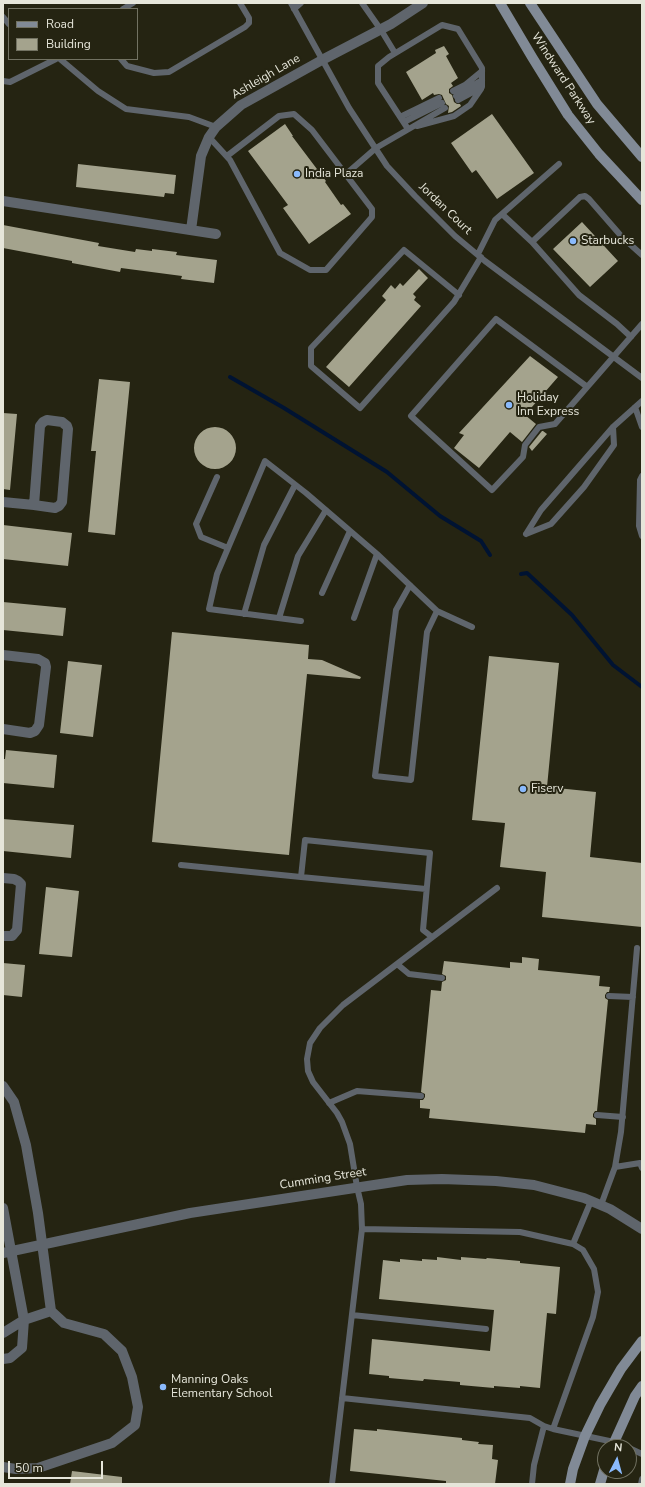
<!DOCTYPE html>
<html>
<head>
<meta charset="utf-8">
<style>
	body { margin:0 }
	#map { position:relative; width:645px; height:1487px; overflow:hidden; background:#252412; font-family:"Nunito Sans",sans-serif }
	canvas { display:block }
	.frame { position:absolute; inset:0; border:4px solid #e6e6da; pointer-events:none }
	.legend { position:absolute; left:8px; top:8px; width:130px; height:52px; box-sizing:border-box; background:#252412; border:1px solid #727262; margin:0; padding:5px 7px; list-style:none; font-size:12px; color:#e6e6da }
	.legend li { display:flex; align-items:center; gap:8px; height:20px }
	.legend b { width:20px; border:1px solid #727262 }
	.north { position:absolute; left:597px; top:1439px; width:40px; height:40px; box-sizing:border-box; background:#252412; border:1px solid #727262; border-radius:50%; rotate:6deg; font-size:11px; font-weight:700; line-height:16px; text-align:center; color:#e6e6da }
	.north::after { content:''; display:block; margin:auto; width:14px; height:18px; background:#8abafc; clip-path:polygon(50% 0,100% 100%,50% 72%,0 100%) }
	.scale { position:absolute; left:8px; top:1461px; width:95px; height:18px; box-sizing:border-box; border:2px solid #e6e6da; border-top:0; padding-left:5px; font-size:12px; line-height:14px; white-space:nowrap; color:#e6e6da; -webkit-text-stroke:3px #252412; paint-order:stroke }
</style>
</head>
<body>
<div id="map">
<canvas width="645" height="1487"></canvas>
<div class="frame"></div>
<ul class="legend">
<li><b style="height:5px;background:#818a96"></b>Road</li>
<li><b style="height:11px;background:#a4a38d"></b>Building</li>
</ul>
<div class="north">N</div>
<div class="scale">50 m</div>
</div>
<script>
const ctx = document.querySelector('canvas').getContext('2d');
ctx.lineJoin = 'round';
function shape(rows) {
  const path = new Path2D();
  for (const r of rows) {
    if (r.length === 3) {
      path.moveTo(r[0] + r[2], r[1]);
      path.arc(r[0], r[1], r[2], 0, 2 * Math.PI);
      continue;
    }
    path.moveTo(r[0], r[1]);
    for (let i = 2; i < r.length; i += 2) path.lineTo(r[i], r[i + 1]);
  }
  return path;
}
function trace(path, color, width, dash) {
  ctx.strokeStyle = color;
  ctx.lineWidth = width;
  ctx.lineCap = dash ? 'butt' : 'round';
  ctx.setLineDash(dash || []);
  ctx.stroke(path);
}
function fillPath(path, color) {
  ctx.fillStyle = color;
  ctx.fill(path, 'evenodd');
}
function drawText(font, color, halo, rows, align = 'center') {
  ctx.font = font + ' "Nunito Sans",sans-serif';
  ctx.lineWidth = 4;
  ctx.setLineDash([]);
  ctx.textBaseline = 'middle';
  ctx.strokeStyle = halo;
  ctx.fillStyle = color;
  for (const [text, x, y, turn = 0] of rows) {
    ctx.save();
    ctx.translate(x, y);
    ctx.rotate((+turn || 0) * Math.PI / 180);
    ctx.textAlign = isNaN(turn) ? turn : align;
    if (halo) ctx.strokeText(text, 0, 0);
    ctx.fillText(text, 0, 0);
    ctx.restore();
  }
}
const stream = shape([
	[230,377,284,408,387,472,440,516,481,541,490,555],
	[521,574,527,573,572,615,613,665,642,687]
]);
const building = shape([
	[444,46,449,54,446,56,458,78,451,83,453,86,449,89,449,93,452,95,454,102,457,104,460,104,461,106,452,112,448,113,449,106,446,104,442,95,439,94,434,95,433,93,422,100,406,72,436,53,435,50],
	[492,114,534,173,497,199,476,170,472,173,451,143],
	[285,124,293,136,292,136,326,181,325,182,341,205,343,204,351,214,309,244,283,208,288,205,248,151],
	[78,164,176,175,174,194,165,193,164,197,76,187],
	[582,222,618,261,590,287,553,249],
	[3,225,99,243,98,246,135,252,136,249,152,251,152,249,177,252,176,255,217,260,214,283,181,279,182,276,121,268,120,272,72,263,72,261,3,248],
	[419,269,428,278,413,294,416,297,414,300,421,306,349,387,326,367,386,300,382,296,391,285,395,289,400,283,403,286],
	[530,356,558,377,525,415,536,424,522,442,510,432,479,468,454,448,464,435,459,433],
	[99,379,130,382,115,535,88,532,96,451,91,451],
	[3,413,17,414,10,490,3,489],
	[215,448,21],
	[542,431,543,431,547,434,532,451,529,447],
	[3,525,72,533,68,566,3,559],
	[3,602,66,608,63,636,3,630],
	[172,632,309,645,308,659,322,660,361,677,360,679,307,674,289,855,152,842],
	[489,656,559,663,547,787,596,792,590,857,642,863,642,927,542,917,546,872,500,867,505,823,472,820],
	[68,661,102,665,93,737,60,733],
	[6,750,57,755,54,788,3,783,3,759,5,759],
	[3,819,74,825,71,858,3,851],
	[46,887,79,891,72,957,39,954],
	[522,957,539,959,538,970,600,976,599,986,610,987,609,992,607,992,605,995,605,998,608,1000,597,1111,595,1111,593,1114,593,1117,596,1119,596,1125,586,1124,585,1133,429,1118,430,1109,420,1108,420,1100,423,1100,425,1097,425,1094,421,1092,431,990,441,991,442,982,446,980,446,976,442,974,444,961,510,968,510,962,522,963],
	[3,963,25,965,22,997,3,995],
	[437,1257,461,1260,461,1257,486,1259,487,1258,520,1261,520,1263,560,1267,556,1314,547,1313,540,1388,520,1386,520,1388,494,1386,494,1388,460,1385,460,1382,424,1379,423,1381,389,1378,389,1376,369,1374,372,1339,490,1351,494,1310,379,1299,383,1260,400,1262,400,1259,422,1261,422,1259,437,1260],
	[354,1429,377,1431,377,1429,462,1438,462,1440,479,1442,478,1444,493,1445,492,1459,498,1460,495,1484,446,1484,446,1481,350,1471],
	[72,1471,122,1477,122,1484,70,1484]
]);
const service = shape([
	[291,3,349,108,387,166,415,196,455,236,485,261,642,378],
	[362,3,381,30,395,53],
	[123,9,133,3],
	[294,9,301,3],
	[3,17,9,24],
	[60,59,98,91,126,109,189,117,216,127],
	[121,59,127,66,154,73,169,72,245,27,249,23,249,18,240,3],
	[3,81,10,82,56,59],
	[453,91,465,85,482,71],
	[456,96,482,80],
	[400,117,439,98],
	[404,122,442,103],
	[417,126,454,116,470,105,481,89],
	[408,129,378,83,378,66,389,57,442,25,458,29,482,68,482,87,458,100],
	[209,137,230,160,280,253,310,270,326,270,372,217,372,209,312,130,294,114,279,116,227,156],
	[346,174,376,148,445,108],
	[502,214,532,242,579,295,617,324,631,337],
	[532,242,580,197,585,196,589,199,622,237,642,255],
	[478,254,495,220,559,164],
	[459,295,404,250,311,348,311,366,360,408,454,302,481,257],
	[586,386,496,319,411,416,492,490,523,457,525,445,539,427,555,424,642,324],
	[635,407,642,427],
	[642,476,640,480,639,526,642,536],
	[217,477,196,524,201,537,228,548],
	[526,534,541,510,613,427,642,401],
	[526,534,551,524,584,487,614,445,613,427],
	[410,585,396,610,375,776,411,780,427,632,437,611],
	[322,593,350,531],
	[244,614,264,545,295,485],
	[279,618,298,556,326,510],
	[354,618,377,554],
	[301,621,209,609,217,574,265,461,306,493,377,554,437,611,472,627],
	[181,865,301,877],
	[426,889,301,877,305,840,430,853,423,930,432,937],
	[397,964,409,974,442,978],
	[609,996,633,997],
	[329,1103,357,1091,421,1096],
	[597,1115,623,1117],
	[615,1167,640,1163,642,1168],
	[601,1205,615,1167,621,1132,637,948],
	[362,1229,361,1204,357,1187,350,1144,342,1122,337,1113,313,1082,308,1071,307,1059,310,1043,320,1028,343,1005,497,888],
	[573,1244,591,1201],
	[352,1315,486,1329],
	[342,1398,530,1418,544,1426],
	[629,1448,642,1454],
	[332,1484,362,1229,520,1232,573,1244,583,1250,594,1269,598,1292,593,1317,553,1429],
	[532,1484,534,1465,544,1426,553,1429,614,1442,626,1447],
	[641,1484,642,1479]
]);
const minor = shape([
	[3,201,216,234],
	[191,230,201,156,209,137,216,127,241,105,322,60,391,24,423,3],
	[47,420,62,422,67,426,68,429,62,502,59,506,55,508,34,505,40,426,43,422,47,420],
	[3,502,34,505],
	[3,655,38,659,45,663,46,667,39,725,35,731,30,733,3,729],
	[3,878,14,879,18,881,21,884,17,930,12,936,3,936],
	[3,1086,14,1102,26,1145,38,1213,51,1311,64,1323,104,1334,122,1351,132,1377,138,1407,135,1425,112,1443,38,1468,16,1469,3,1467],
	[3,1208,24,1320,22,1348,10,1358,3,1359],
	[3,1253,190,1213,407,1180,442,1179,496,1181,534,1185,584,1198,610,1209,642,1229],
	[3,1333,24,1320,51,1311]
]);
const secondary = shape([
	[500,3,532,57,568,115,599,154,642,200],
	[530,3,597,104,642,157],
	[612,1447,635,1396,642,1386],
	[570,1484,573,1469,585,1436,600,1405,621,1369,642,1341],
	[600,1484,605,1467]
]);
const markers = [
	[297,174,4,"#8abafc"],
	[573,241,4,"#8abafc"],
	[509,405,4,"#8abafc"],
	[523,789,4,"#8abafc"],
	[163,1387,4,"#8abafc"]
];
const streetNames = [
	["Ashleigh Lane",266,77,-30],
	["Windward Parkway",563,79,57],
	["Jordan Court",445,209,44],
	["Cumming Street",323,1179,-9]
];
const poiNames = [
	["India Plaza",305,174],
	["Starbucks",581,241],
	["Holiday",517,398],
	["Inn Express",517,412],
	["Fiserv",531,789],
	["Manning Oaks",171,1380],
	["Elementary School",171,1394]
];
trace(stream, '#001332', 4);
fillPath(building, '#a4a38d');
trace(service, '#5f656c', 6);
trace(minor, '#5f656c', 10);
trace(secondary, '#818a96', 10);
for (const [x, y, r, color] of markers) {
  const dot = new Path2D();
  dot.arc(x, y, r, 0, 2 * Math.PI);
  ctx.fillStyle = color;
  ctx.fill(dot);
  trace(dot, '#252412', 1.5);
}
drawText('12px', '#e6e6da', '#252412', streetNames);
drawText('12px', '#e6e6da', '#252412', poiNames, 'left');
</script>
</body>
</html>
